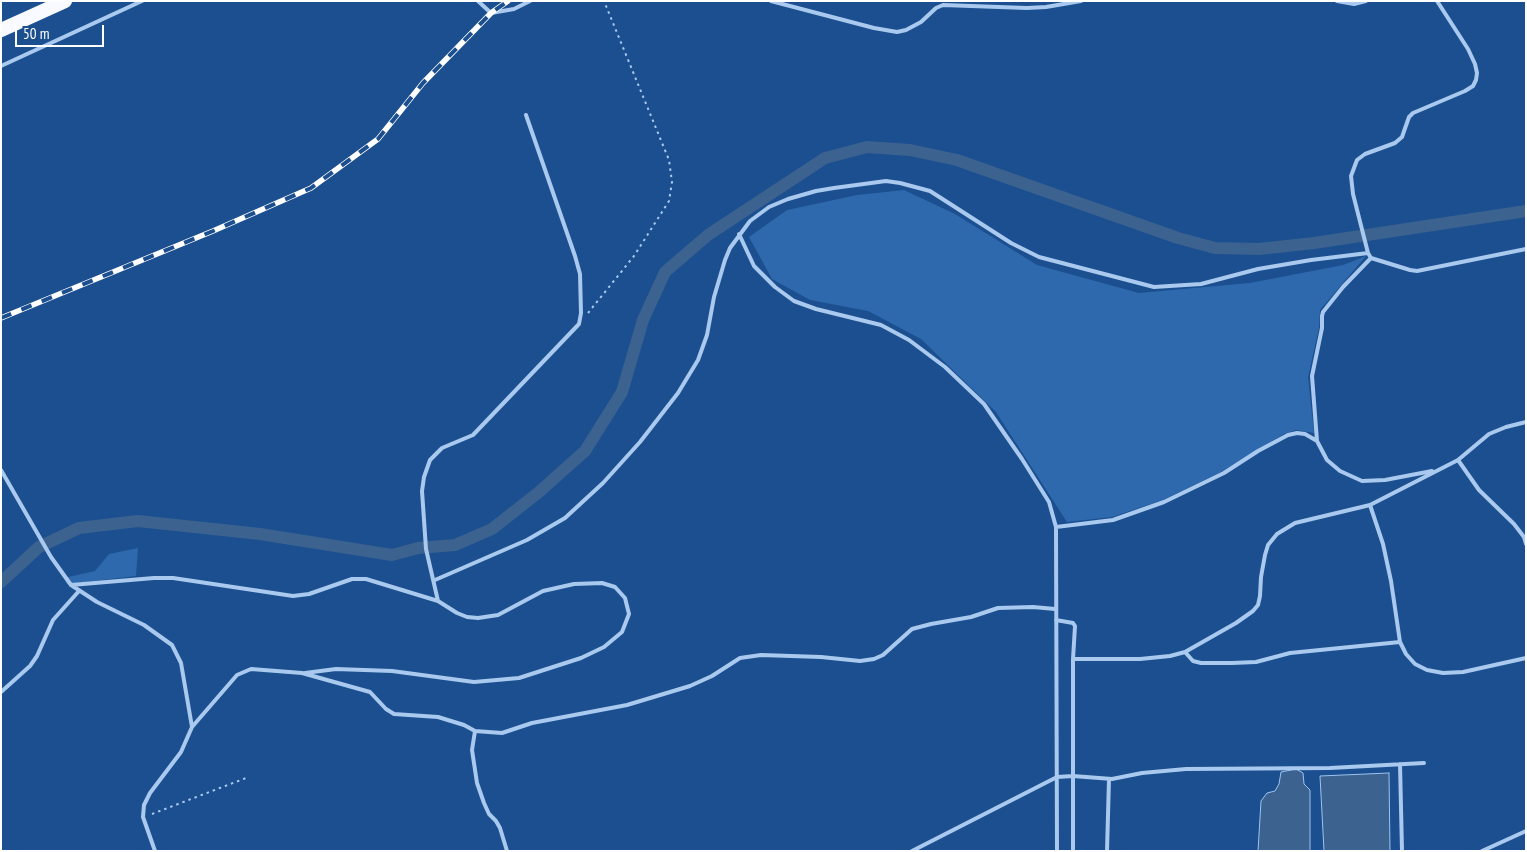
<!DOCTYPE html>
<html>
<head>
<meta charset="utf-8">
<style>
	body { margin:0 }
	#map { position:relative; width:1527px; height:852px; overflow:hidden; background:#1b4f8f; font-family:"PT Sans Narrow",sans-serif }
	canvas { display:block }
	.frame { position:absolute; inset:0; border:2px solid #fff; pointer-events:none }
	.scale { position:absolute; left:15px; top:25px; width:89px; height:22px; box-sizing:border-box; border:2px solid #fff; border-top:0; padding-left:6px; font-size:15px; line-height:18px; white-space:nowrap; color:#fff; -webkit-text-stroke:4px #1b4f8f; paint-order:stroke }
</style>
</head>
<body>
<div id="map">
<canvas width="1527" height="852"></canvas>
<div class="frame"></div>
<div class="scale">50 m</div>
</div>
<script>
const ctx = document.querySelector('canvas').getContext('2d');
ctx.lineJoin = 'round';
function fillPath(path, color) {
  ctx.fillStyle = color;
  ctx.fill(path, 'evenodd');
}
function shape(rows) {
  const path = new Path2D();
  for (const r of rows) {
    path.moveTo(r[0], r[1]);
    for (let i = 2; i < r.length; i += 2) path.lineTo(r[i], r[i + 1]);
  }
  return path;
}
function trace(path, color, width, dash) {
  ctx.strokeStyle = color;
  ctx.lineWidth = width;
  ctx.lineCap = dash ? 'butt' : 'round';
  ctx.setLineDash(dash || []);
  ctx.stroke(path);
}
const green = shape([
	[904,190,955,214,1037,265,1139,293,1250,283,1343,265,1366,256,1320,310,1319,328,1308,377,1314,433,1296,430,1284,434,1221,472,1163,500,1112,517,1067,522,996,412,921,339,868,311,810,300,772,279,749,237,787,210,857,195],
	[138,548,136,576,67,584,64,578,95,571,109,554]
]);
const water = shape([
	[1296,769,1303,773,1304,784,1310,790,1310,851,1258,851,1261,801,1267,793,1275,791,1279,784,1281,772,1296,769],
	[1389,773,1390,851,1324,851,1320,776,1389,773]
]);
const canal = shape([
	[1,582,39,547,79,528,138,521,260,534,392,555,418,548,455,545,492,529,539,492,585,451,622,392,643,320,665,272,708,235,825,158,867,147,910,150,957,160,1178,238,1215,248,1259,249,1314,243,1526,211]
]);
const path = shape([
	[588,313,634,256,669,201,672,182,669,160,604,1],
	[152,814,246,778]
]);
const service = shape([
	[478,1,491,13,514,9,530,1],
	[771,1,874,28,897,32,906,30,921,22,936,8,943,5,1027,8,1046,7,1081,1],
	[1337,1,1354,4,1366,1],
	[1437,1,1468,49,1475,64,1477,73,1476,80,1473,86,1465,91,1413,113,1409,117,1402,137,1395,143,1365,154,1357,160,1351,176,1353,194,1368,253,1371,258,1410,270,1417,271,1526,249],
	[1,66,142,1],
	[739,234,754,266,775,287,794,301,816,309,881,325,909,340,945,367,984,404,1022,459,1049,502,1056,527,1057,851],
	[1526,422,1506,427,1489,434,1458,460,1370,505,1383,544,1391,581,1400,642,1406,654,1415,664,1427,670,1443,673,1463,672,1526,658],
	[1317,441,1312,376,1322,328,1322,316,1323,312,1343,287,1371,258],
	[1458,460,1479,490,1514,524,1524,537,1526,544],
	[1,470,51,557,71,585,97,602,144,625,172,645,181,663,192,727],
	[1056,527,1113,520,1164,502,1224,473,1258,451,1288,435,1297,433,1305,434,1317,441,1327,460,1340,471,1362,481,1385,480,1432,471],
	[435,580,527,540,565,518,603,483,640,442,678,393,698,360,707,335,714,297,725,260,730,248,750,221,769,207,788,199,816,191,834,188,886,181,900,183,930,191,1011,243,1039,257,1154,287,1201,284,1258,269,1311,260,1368,253],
	[71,585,154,578,173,578,293,596,309,594,352,579,366,579,438,601,457,613,467,617,478,618,498,615,543,591,574,584,602,583,615,587,625,598,629,614,622,632,604,647,581,658,519,678,474,682,392,671,336,669,305,673],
	[438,601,426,549,422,491,424,477,430,460,442,448,473,435,579,324,581,313,580,274,575,256,526,115],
	[1056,620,1073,623,1075,626,1073,659,1140,659,1170,656,1185,652,1236,623,1253,611,1258,605,1260,596,1261,577,1265,555,1268,545,1277,534,1295,523,1370,505],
	[1185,652,1193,661,1201,663,1232,663,1256,662,1290,653,1400,642],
	[1,692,30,666,37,656,53,620,79,591],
	[475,731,472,750,477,783,484,803,489,814,496,821,500,828,507,851],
	[1400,764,1402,851],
	[155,851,143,817,144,805,150,793,181,752,192,727,237,675,251,669,302,673,370,692,386,709,394,714,438,717,464,725,475,731,502,733,532,723,627,705,690,686,712,676,740,658,761,655,821,657,860,661,874,659,883,655,912,629,931,624,971,617,998,608,1033,607,1055,609],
	[912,851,1057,777,1073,776,1112,779,1142,773,1186,769,1330,768,1424,763],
	[1073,851,1073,659],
	[1107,851,1109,779],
	[1482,851,1526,831]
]);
const trunk = shape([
	[1,30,65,1]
]);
const rail = shape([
	[1,318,213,231,311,188,378,139,423,83,491,13,508,1]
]);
fillPath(green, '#2e69ad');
fillPath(water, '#3c6290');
trace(water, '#9cc4f0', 1);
trace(canal, '#3c6290', 12);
trace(path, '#a9c9ee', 2, [2.5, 4]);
trace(service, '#a9c9ee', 4);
trace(trunk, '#f8faff', 14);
trace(rail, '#fff', 5.5);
trace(rail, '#1b4f8f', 4, [11]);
</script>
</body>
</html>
